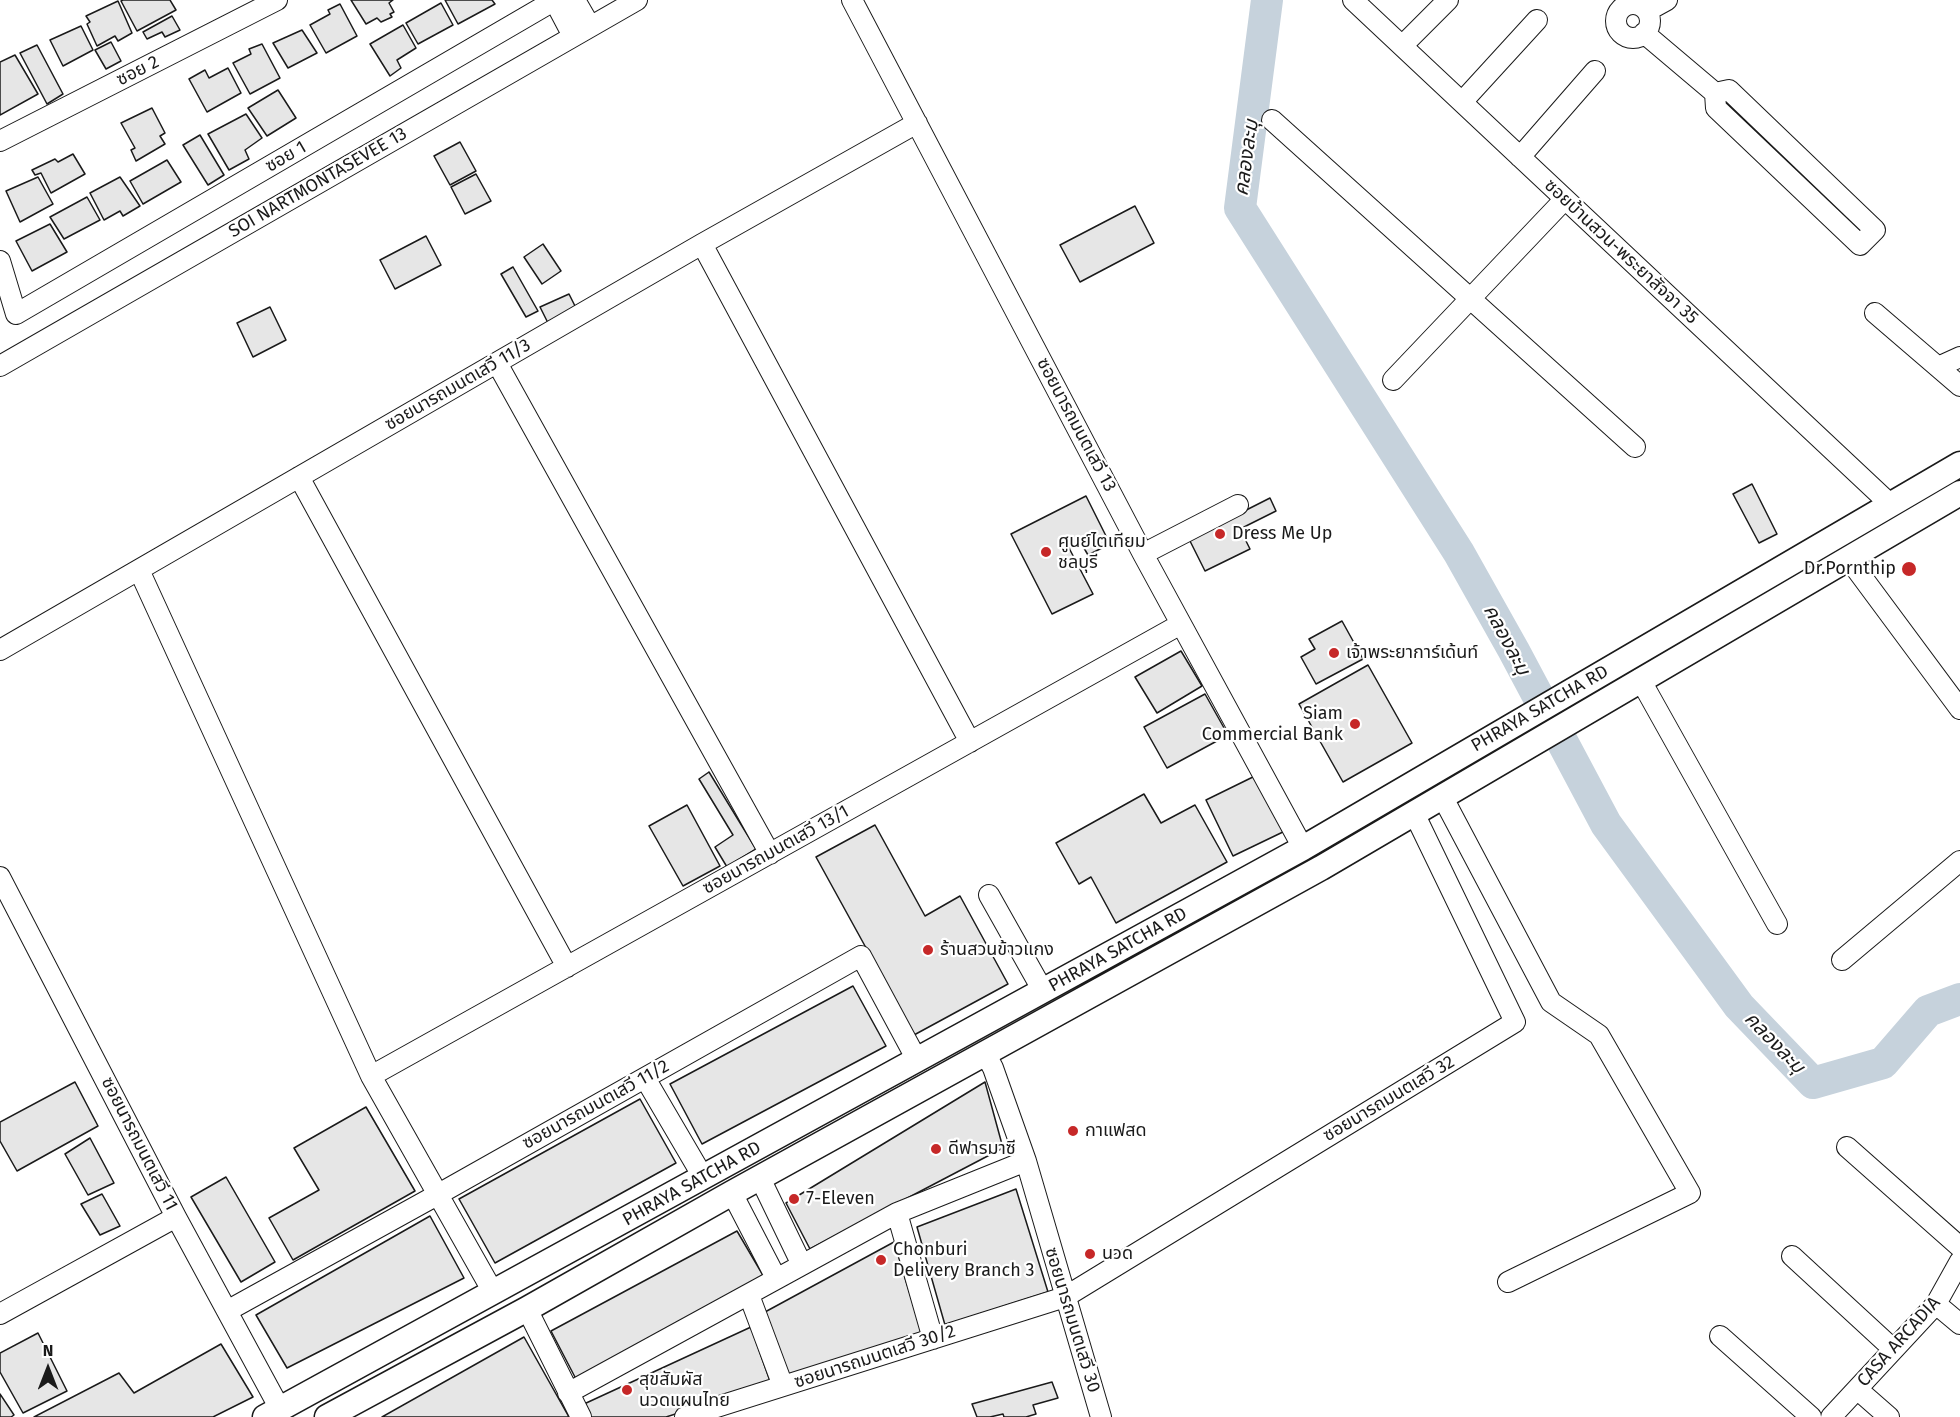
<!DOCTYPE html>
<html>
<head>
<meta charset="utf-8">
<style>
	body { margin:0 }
	#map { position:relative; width:1960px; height:1417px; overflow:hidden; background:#fff; font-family:"Fira Sans",sans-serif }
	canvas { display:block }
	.north { position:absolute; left:18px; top:1339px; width:60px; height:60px; -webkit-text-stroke:4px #fff; paint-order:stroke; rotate:0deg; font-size:16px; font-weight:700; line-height:24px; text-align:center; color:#1a1a1a }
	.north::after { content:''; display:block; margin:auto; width:21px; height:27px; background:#1a1a1a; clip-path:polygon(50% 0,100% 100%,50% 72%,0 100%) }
</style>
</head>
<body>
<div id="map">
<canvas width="1960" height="1417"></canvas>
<div class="north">N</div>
</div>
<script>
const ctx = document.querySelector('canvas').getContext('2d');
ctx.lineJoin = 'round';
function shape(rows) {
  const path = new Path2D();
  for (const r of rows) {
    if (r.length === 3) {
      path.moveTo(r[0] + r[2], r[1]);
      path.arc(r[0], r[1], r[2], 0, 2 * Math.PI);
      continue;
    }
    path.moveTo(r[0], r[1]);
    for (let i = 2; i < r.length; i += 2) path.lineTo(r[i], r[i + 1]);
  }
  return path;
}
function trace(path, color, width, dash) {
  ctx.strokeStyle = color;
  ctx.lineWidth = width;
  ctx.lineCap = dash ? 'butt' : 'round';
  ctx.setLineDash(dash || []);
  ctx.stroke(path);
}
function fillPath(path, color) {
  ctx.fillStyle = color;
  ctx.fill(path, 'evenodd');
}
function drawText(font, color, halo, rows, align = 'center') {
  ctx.font = font + ' "Fira Sans","Noto Sans Thai",sans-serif';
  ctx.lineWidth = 4.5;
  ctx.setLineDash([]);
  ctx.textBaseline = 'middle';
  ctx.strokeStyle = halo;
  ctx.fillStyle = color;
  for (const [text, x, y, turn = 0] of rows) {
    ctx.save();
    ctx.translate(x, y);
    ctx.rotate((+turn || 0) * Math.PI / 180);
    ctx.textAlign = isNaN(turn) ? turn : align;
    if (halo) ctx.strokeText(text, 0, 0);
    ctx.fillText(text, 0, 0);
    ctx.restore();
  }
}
const river = shape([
	[1267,0,1240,208,1459,553,1514,651,1606,824,1739,1006,1813,1083,1883,1063,1928,1011,1960,999]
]);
const building = shape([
	[123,0,170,0,176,10,137,31,121,1,123,0],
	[351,0,393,0,389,3,394,12,390,14,392,17,381,22,377,18,366,24,351,0],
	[445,0,492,0,495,4,458,24,445,0],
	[118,1,132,33,118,41,115,36,97,46,87,24,90,22,86,16,118,1],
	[441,3,453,25,418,44,406,23,441,3],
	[340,4,357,36,326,53,310,25,330,14,328,10,340,4],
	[172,16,180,30,165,37,162,32,147,39,143,32,172,16],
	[403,25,416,48,397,60,401,68,390,76,370,44,403,25],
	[81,26,93,50,63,66,50,40,81,26],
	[302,30,317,53,288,68,273,43,302,30],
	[111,42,121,61,106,69,95,50,111,42],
	[262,44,280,78,250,94,233,63,251,54,249,49,262,44],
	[37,45,63,94,47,104,20,53,37,45],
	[15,55,38,94,0,115,0,62,15,55],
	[228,68,241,93,207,112,189,79,205,70,209,78,228,68],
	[278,90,296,118,267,136,248,108,278,90],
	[152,108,165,133,160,136,165,144,136,161,131,150,135,148,121,123,152,108],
	[246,114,262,138,245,150,249,159,229,170,208,134,246,114],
	[200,135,224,175,208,185,183,145,200,135],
	[460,142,476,171,450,185,434,156,460,142],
	[73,154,85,174,51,193,41,173,35,175,32,170,55,159,58,162,73,154],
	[167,160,181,182,143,204,130,181,167,160],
	[476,174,491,201,465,214,451,187,476,174],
	[38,177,53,204,20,222,6,191,38,177],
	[120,177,140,206,123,216,120,211,104,220,90,193,120,177],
	[87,197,100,220,64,239,50,217,87,197],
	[1135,206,1154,243,1080,282,1060,245,1135,206],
	[50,224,67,252,32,271,16,241,50,224],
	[426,236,441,265,395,289,380,260,426,236],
	[543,244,561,271,542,284,524,257,543,244],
	[513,267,538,311,526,317,501,274,513,267],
	[569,294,577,310,548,323,540,307,569,294],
	[270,307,286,340,253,357,237,323,270,307],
	[1752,484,1777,534,1759,543,1733,494,1752,484],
	[1086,496,1110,544,1088,555,1081,543,1069,548,1093,594,1052,614,1011,534,1086,496],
	[1270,498,1276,511,1240,529,1250,549,1205,571,1189,539,1270,498],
	[1342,621,1363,659,1316,684,1301,657,1315,649,1309,639,1342,621],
	[1181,651,1202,686,1157,713,1135,677,1181,651],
	[1368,665,1412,743,1343,782,1299,704,1368,665],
	[1205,694,1228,735,1167,768,1144,727,1205,694],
	[709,772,756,849,727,867,715,847,733,835,699,779,709,772],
	[1257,775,1285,831,1233,856,1206,800,1257,775],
	[1144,794,1161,823,1195,805,1227,862,1116,923,1091,877,1079,884,1056,843,1144,794],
	[687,805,720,866,683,886,649,826,687,805],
	[875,825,925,916,960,896,1008,984,914,1035,816,857,875,825],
	[853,986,886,1046,702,1144,670,1084,853,986],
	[75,1082,98,1126,17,1171,0,1141,0,1122,75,1082],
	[985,1082,1003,1148,810,1249,786,1203,985,1082],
	[640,1099,676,1163,495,1263,459,1199,640,1099],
	[366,1107,415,1191,293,1260,269,1218,319,1190,294,1148,366,1107],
	[90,1138,114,1183,88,1195,65,1154,90,1138],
	[226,1177,275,1262,241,1282,191,1197,226,1177],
	[1016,1189,1048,1292,945,1325,917,1227,1016,1189],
	[102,1194,120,1226,100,1235,81,1204,102,1194],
	[430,1216,464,1278,287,1368,256,1315,430,1216],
	[737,1231,764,1277,576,1379,551,1331,737,1231],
	[894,1242,923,1336,787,1375,765,1312,894,1242],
	[751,1327,771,1384,666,1417,591,1417,584,1404,751,1327],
	[38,1333,67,1391,23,1413,0,1372,0,1353,38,1333],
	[524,1337,569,1417,382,1417,524,1337],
	[221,1344,253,1397,213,1417,34,1417,119,1373,134,1393,221,1344],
	[1052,1382,1058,1398,1033,1405,1036,1414,1026,1417,1004,1417,1003,1414,990,1417,977,1417,972,1404,1052,1382],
	[0,1394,14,1415,11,1417,0,1417,0,1394]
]);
const minor = shape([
	[554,0,573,36],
	[575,0,590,26],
	[852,0,1143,554,1303,848],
	[1353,0,1890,504],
	[1633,21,17],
	[1647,11,1667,0],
	[1644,33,1715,93,1716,108,1860,245,1875,230,1729,90,1715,93],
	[1402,46,1448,0],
	[1462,102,1537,20],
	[1272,120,1635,447],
	[0,141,277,0],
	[1520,157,1595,71],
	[702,244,970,742],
	[0,261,16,314,555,0],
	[1875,313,1960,386],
	[497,363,770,854],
	[0,366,637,0],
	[1938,367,1960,357],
	[1393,380,1565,199],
	[299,477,567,967],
	[1143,554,1238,505],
	[1848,558,1960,709],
	[139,570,371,1076,493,1292],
	[0,650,702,244,917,123],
	[1640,679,1777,924],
	[1442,796,1551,1002,1599,1035,1690,1193,1508,1282],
	[0,877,176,1217,280,1409],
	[989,895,1043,991],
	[1842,960,1960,861],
	[985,1053,993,1068,1026,1161,1101,1417],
	[371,1076,1181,624],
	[645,1078,703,1177],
	[1847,1147,1960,1247],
	[760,1178,802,1265],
	[732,1193,776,1278],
	[897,1213,933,1339],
	[1792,1256,1893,1349],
	[749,1295,783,1386],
	[1936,1304,1960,1324],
	[527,1309,581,1417],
	[227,1311,437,1195,861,956,917,1060],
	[0,1314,176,1217],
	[1720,1336,1811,1417],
	[1857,1389,1889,1417],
	[568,1393,897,1213,1026,1161],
	[685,1417,1065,1297,1515,1022,1414,813],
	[1831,1417,1936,1304,1960,1261]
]);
const major = shape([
	[265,1417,1303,848,1960,464],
	[327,1417,527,1309,732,1193,1321,868,1960,493]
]);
const markers = [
	[1220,534,6,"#c62828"],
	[1046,552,6,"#c62828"],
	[1909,569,8,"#c62828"],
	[1334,653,6,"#c62828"],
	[1355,724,6,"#c62828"],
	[928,950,6,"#c62828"],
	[1073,1131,6,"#c62828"],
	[936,1149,6,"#c62828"],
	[794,1199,6,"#c62828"],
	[1090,1254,6,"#c62828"],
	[881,1260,6,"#c62828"],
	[627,1390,6,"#c62828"]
];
const streetNames = [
	["ซอย 2",138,71,-27],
	["ซอย 1",286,157,-30],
	["SOI NARTMONTASEVEE 13",318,183,-30],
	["ซอยบ้านสวน-พระยาสัจจา 35",1621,252,43],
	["ซอยนารถมนตเสวี 11/3",458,385,-30],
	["ซอยนารถมนตเสวี 13",1076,425,62],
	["PHRAYA SATCHA RD",1540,709,-30],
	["ซอยนารถมนตเสวี 13/1",776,850,-29],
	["PHRAYA SATCHA RD",1118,950,-29],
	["ซอยนารถมนตเสวี 32",1389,1099,-31],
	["ซอยนารถมนตเสวี 11/2",596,1105,-29],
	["ซอยนารถมนตเสวี 11",139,1144,63],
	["PHRAYA SATCHA RD",692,1184,-29],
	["ซอยนารถมนตเสวี 30",1072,1320,73],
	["CASA ARCADIA",1899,1342,-48],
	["ซอยนารถมนตเสวี 30/2",875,1357,-18]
];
const poiNames = [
	["Dress Me Up",1232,534],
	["ศูนย์ไตเทียม",1058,542],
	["ชลบุรี",1058,563],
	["Dr.Pornthip",1896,569,"right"],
	["เจ้าพระยาการ์เด้นท์",1346,653],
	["Siam",1343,714,"right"],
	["Commercial Bank",1343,735,"right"],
	["ร้านสวนข้าวแกง",940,950],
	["กาแฟสด",1085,1131],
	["ดีฟารมาซี",948,1149],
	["7-Eleven",806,1199],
	["Chonburi",893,1250],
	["Delivery Branch 3",893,1271],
	["นวด",1102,1254],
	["สุขสัมผัส",639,1380],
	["นวดแผนไทย",639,1401]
];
const waterNames = [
	["คลองละมุ",1247,158,-82],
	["คลองละมุ",1506,640,62],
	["คลองละมุ",1774,1043,46]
];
trace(river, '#c6d2dc', 32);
fillPath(building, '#e6e6e6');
trace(building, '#1a1a1a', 1.5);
trace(minor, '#1a1a1a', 22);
trace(major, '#1a1a1a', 27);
trace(minor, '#fff', 20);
trace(major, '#fff', 24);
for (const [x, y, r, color] of markers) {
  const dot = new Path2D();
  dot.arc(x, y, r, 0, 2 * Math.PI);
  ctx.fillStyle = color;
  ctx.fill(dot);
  trace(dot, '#fff', 2);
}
drawText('18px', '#1a1a1a', '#fff', streetNames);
drawText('18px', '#1a1a1a', '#fff', poiNames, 'left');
drawText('italic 20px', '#1a1a1a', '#fff', waterNames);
</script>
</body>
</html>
